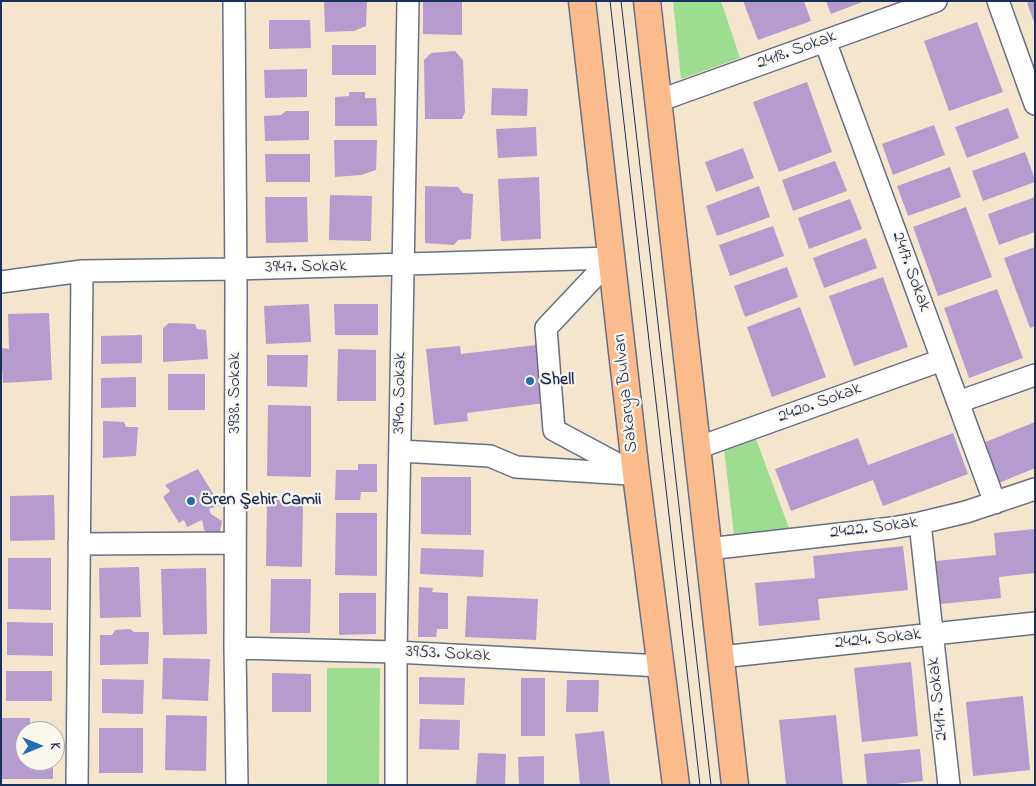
<!DOCTYPE html>
<html>
<head>
<meta charset="utf-8">
<style>
	body { margin:0 }
	#map { position:relative; width:1036px; height:786px; overflow:hidden; background:#f4e6cd; font-family:"Indie Flower",sans-serif }
	canvas { display:block }
	.frame { position:absolute; inset:0; border:2px solid #1b2f5e; pointer-events:none }
	.north { position:absolute; left:15px; top:721px; width:50px; height:50px; box-sizing:border-box; background:#fbf7ec; border:1px solid #a1a7b3; border-radius:50%; rotate:90deg; font-size:14px; font-weight:700; line-height:20px; text-align:center; color:#1b2f5e }
	.north::after { content:''; display:block; margin:auto; width:18px; height:22px; background:#1f6fb2; clip-path:polygon(50% 0,100% 100%,50% 72%,0 100%) }
</style>
</head>
<body>
<div id="map">
<canvas width="1036" height="786"></canvas>
<div class="frame"></div>
<div class="north">K</div>
</div>
<script>
const ctx = document.querySelector('canvas').getContext('2d');
ctx.lineJoin = 'round';
function fillPath(path, color) {
  ctx.fillStyle = color;
  ctx.fill(path, 'evenodd');
}
function shape(rows) {
  const path = new Path2D();
  for (const r of rows) {
    path.moveTo(r[0], r[1]);
    for (let i = 2; i < r.length; i += 2) path.lineTo(r[i], r[i + 1]);
  }
  return path;
}
function trace(path, color, width, dash) {
  ctx.strokeStyle = color;
  ctx.lineWidth = width;
  ctx.lineCap = dash ? 'butt' : 'round';
  ctx.setLineDash(dash || []);
  ctx.stroke(path);
}
function drawText(font, color, halo, rows, align = 'center') {
  ctx.font = font + ' "Indie Flower",sans-serif';
  ctx.lineWidth = 4.5;
  ctx.setLineDash([]);
  ctx.textBaseline = 'middle';
  ctx.strokeStyle = halo;
  ctx.fillStyle = color;
  for (const [text, x, y, turn = 0] of rows) {
    ctx.save();
    ctx.translate(x, y);
    ctx.rotate((+turn || 0) * Math.PI / 180);
    ctx.textAlign = isNaN(turn) ? turn : align;
    if (halo) ctx.strokeText(text, 0, 0);
    ctx.fillText(text, 0, 0);
    ctx.restore();
  }
}
const green = shape([
	[673,1,721,1,740,58,681,79],
	[756,439,789,528,734,535,724,449],
	[327,668,380,668,379,785,327,785]
]);
const building = shape([
	[324,1,367,1,366,26,354,31,325,32],
	[423,1,462,1,462,35,423,34],
	[743,1,804,1,811,21,758,40],
	[826,1,865,1,831,14],
	[1031,1,1035,1,1035,25,1027,3],
	[269,20,310,20,311,48,269,49],
	[977,22,1003,92,949,111,924,41],
	[332,45,376,45,376,75,332,75],
	[455,51,463,60,465,112,462,119,425,119,424,60,431,53],
	[307,69,307,97,265,98,264,70],
	[807,82,832,152,779,172,753,102],
	[492,88,528,89,527,116,491,115],
	[349,92,365,92,365,98,376,98,377,126,335,126,335,97,349,96],
	[1008,108,1019,138,967,158,955,127],
	[286,111,309,111,309,140,265,141,264,116,281,115],
	[934,125,945,155,893,175,882,144],
	[536,127,537,156,498,158,496,129],
	[334,140,377,140,376,170,361,175,335,177],
	[743,148,754,178,716,192,705,162],
	[1025,152,1035,179,1035,182,983,201,972,171],
	[265,154,310,154,310,182,266,182],
	[835,161,847,191,793,211,782,180],
	[950,167,961,197,908,216,897,186],
	[539,177,541,239,501,241,498,179],
	[425,186,458,187,463,193,473,194,471,239,458,240,454,245,425,243],
	[759,186,770,217,717,236,706,206],
	[330,195,372,196,371,241,329,240],
	[265,197,307,197,308,242,266,243],
	[1035,197,1035,232,999,245,988,214],
	[850,199,862,229,809,249,798,218],
	[966,207,992,277,938,296,913,227],
	[773,226,784,256,730,276,719,245],
	[866,238,877,268,824,288,813,258],
	[1035,247,1035,326,1030,328,1004,258],
	[787,267,798,297,745,317,734,286],
	[883,277,908,347,854,366,829,296],
	[997,289,1023,358,969,378,944,308],
	[309,304,311,342,266,344,264,306],
	[334,304,378,304,378,335,335,335],
	[800,307,826,377,772,397,747,327],
	[49,313,52,380,3,383,1,348,9,349,8,314],
	[169,323,195,324,197,329,206,330,208,359,163,362,163,328],
	[142,335,142,363,101,364,101,336],
	[553,343,560,401,467,413,468,421,434,425,426,349,460,346,461,354],
	[338,349,376,350,376,401,337,401],
	[267,355,308,355,307,387,267,386],
	[168,374,205,374,205,410,168,410],
	[136,377,136,407,101,408,101,378],
	[268,405,311,406,311,477,267,476],
	[103,421,124,422,126,427,138,427,136,456,103,458],
	[1035,422,1035,468,999,483,983,443],
	[953,433,968,474,883,506,873,480,791,511,775,469,858,438,868,465],
	[358,464,377,464,377,492,361,492,360,500,335,500,336,470,358,470],
	[198,469,220,505,209,509,211,514,222,521,220,531,211,534,204,530,202,520,187,527,184,520,179,523,163,497,170,491,165,485],
	[421,477,471,477,471,535,421,534],
	[54,495,55,540,10,541,10,496],
	[267,500,303,500,302,567,266,566],
	[336,513,377,513,377,576,335,575],
	[1035,529,1035,573,999,577,1001,598,940,604,936,561,996,555,994,533],
	[903,546,908,590,818,599,820,620,759,626,755,583,815,578,813,556],
	[421,548,484,550,483,577,420,574],
	[8,558,51,558,51,610,8,609],
	[139,567,141,617,100,618,99,568],
	[206,568,207,634,163,635,161,569],
	[271,579,311,579,310,633,270,633],
	[419,587,433,588,432,592,448,593,448,629,437,629,436,637,418,637],
	[339,593,376,593,376,634,339,635],
	[467,596,538,599,536,640,465,637],
	[7,622,53,623,53,656,7,655],
	[130,629,134,632,149,632,148,664,100,665,100,635,112,635,115,630],
	[163,658,210,659,208,701,162,699],
	[911,662,918,736,862,742,854,668],
	[6,671,52,671,52,701,6,701],
	[272,673,311,674,311,712,272,712],
	[419,677,465,678,464,705,419,704],
	[521,678,545,678,545,736,521,736],
	[102,679,144,680,143,714,102,713],
	[567,680,599,680,598,712,566,712],
	[1023,696,1030,770,973,776,966,702],
	[166,715,207,716,206,771,165,770],
	[836,715,843,785,786,785,779,720],
	[2,718,30,718,30,725,38,725,40,731,25,731,25,761,53,761,53,779,2,779],
	[420,719,460,720,459,750,419,749],
	[99,728,143,728,143,773,99,773],
	[604,731,610,785,580,785,575,734],
	[920,749,923,781,885,785,867,785,864,754],
	[478,753,506,754,505,785,476,785],
	[544,756,544,785,519,785,518,757]
]);
const minor = shape([
	[234,1,236,289,235,648,237,785],
	[998,1,1035,104],
	[825,41,995,503],
	[658,101,936,1],
	[612,258,546,328,554,430,636,474],
	[1,282,82,271,236,269,612,258],
	[958,402,1035,375],
	[697,448,942,360],
	[400,451,490,456,516,467,629,474],
	[920,523,949,785],
	[79,544,235,543],
	[708,549,892,528,920,523,966,512,1035,489],
	[235,648,396,652,661,666],
	[721,657,1035,623],
	[77,785,82,271],
	[396,785,396,652,408,1]
]);
const major = shape([
	[582,1,636,474,676,785],
	[647,1,735,785]
]);
const tram = shape([
	[610,1,700,785],
	[621,1,711,785]
]);
const markers = [
	[530,381,5,"#1f6fb2"],
	[191,501,5,"#1f6fb2"]
];
const streetNames = [
	["2418. Sokak",797,51,-20],
	["3947. Sokak",306,268,-1],
	["2417. Sokak",910,272,70],
	["3938. Sokak",236,393,-90],
	["3940. Sokak",401,393,-89],
	["Sakarya Bulvarı",627,393,-96],
	["2420. Sokak",820,404,-20],
	["2422. Sokak",874,529,-7],
	["2424. Sokak",878,640,-6],
	["3953. Sokak",448,655,3],
	["2417. Sokak",939,699,-96]
];
const poiNames = [
	["Shell",540,381],
	["Ören Şehir Camii",201,501]
];
fillPath(green, '#9ddd92');
fillPath(building, '#b49ccf');
trace(minor, '#676f85', 24);
trace(major, '#676f85', 29);
trace(minor, '#fff', 21);
trace(major, '#fbbb8c', 26);
trace(tram, '#1b2f5e', 1);
for (const [x, y, r, color] of markers) {
  const dot = new Path2D();
  dot.arc(x, y, r, 0, 2 * Math.PI);
  ctx.fillStyle = color;
  ctx.fill(dot);
  trace(dot, '#fbf7ec', 2);
}
drawText('18px', '#1b2f5e', '#fbf7ec', streetNames);
drawText('bold 18px', '#1b2f5e', '#fbf7ec', poiNames, 'left');
</script>
</body>
</html>
